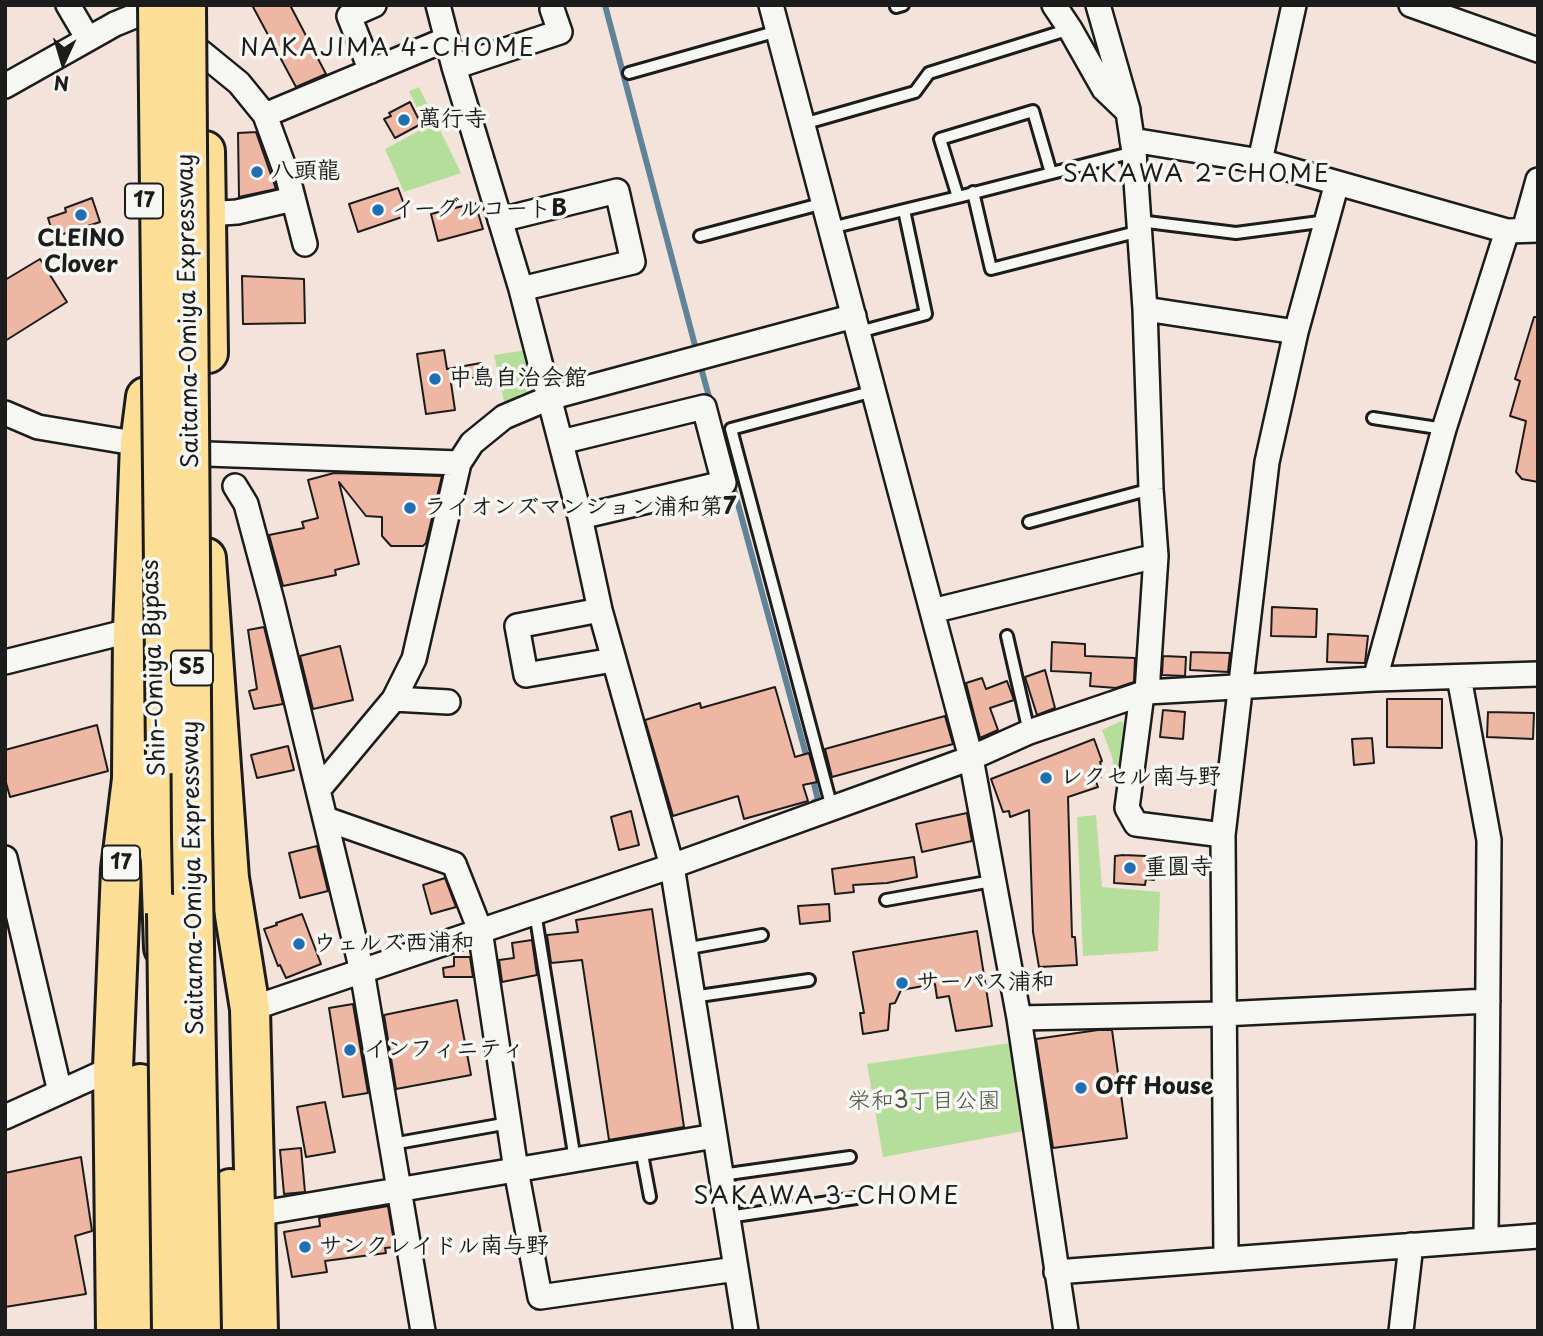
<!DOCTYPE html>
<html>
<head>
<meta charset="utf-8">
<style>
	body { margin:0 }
	#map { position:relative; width:1543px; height:1336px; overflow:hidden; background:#f4e3da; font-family:"Playpen Sans",sans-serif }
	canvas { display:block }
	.frame { position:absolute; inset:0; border:7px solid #1c1c1c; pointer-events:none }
	.north { position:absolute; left:28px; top:28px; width:70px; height:70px; -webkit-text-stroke:5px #f6f6f2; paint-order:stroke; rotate:184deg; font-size:19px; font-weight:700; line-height:28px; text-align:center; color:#1c1c1c }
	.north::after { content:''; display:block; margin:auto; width:24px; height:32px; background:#1c1c1c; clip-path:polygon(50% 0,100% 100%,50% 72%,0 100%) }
</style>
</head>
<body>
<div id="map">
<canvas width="1543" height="1336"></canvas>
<div class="frame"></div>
<div class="north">N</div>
</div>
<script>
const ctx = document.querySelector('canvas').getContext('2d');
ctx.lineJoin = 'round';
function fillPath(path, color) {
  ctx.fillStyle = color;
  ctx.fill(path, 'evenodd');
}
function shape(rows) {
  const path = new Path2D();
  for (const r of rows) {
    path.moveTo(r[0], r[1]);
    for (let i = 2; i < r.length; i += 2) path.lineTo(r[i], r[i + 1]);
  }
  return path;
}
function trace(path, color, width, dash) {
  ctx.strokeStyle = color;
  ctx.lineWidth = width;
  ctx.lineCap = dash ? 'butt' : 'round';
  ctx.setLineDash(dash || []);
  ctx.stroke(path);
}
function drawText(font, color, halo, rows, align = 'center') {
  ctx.font = font + ' "Playpen Sans","Klee One",sans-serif';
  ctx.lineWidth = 7;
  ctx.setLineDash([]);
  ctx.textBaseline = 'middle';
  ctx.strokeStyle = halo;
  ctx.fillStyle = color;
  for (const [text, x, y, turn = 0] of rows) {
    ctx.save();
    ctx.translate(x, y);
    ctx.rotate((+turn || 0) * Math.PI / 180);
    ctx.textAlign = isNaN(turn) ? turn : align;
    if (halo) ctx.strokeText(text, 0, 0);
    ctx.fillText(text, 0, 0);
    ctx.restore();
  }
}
const green = shape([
	[419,87,461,173,404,192,385,149,426,127,409,91],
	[527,350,536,389,520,394,505,406,494,355],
	[1121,721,1128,726,1122,774,1112,774,1113,760,1102,730],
	[1096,815,1102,887,1160,892,1158,951,1083,956,1077,817],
	[1010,1043,1024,1131,883,1157,867,1064]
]);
const stream = shape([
	[605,5,697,353],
	[700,364,711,404],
	[732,482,808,762],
	[812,776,818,800,814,802]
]);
const building = shape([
	[252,5,290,5,326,74,296,87,252,5],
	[410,102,421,124,395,138,384,119,391,116,389,113,410,102],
	[256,132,276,189,239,197,238,133,256,132],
	[398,188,408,215,358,232,349,204,398,188],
	[92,198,100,222,54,237,48,218,66,212,65,208,92,198],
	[475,203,483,229,438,241,431,214,475,203],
	[40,259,67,302,5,341,5,280,40,259],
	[242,276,304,279,305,323,243,324,242,276],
	[1534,317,1538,317,1538,482,1522,479,1516,472,1526,421,1510,416,1520,381,1515,379,1534,317],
	[444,350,447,369,481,363,483,376,451,383,455,410,426,414,417,354,444,350],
	[334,473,442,476,426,543,423,546,391,546,382,536,382,517,366,516,339,482,359,564,335,570,336,575,283,586,269,535,304,528,302,522,318,518,308,480,334,473],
	[1272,607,1317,609,1316,637,1271,636,1272,607],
	[264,627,283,704,254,709,249,691,257,689,248,630,264,627],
	[1328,634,1368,636,1365,663,1327,662,1328,634],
	[1052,642,1085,644,1085,656,1135,658,1134,682,1116,688,1090,686,1091,673,1051,671,1052,642],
	[340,646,353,700,313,709,300,656,340,646],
	[1191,652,1230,653,1228,672,1190,670,1191,652],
	[1163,656,1186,657,1185,676,1162,675,1163,656],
	[1045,670,1055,708,1037,715,1025,677,1045,670],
	[982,678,986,689,1007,681,1014,700,990,708,998,730,980,738,966,683,982,678],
	[775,687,795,757,809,753,817,782,803,785,808,801,744,819,738,796,673,816,645,720,700,703,701,708,775,687],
	[1387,699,1442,699,1442,748,1387,747,1387,699],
	[1163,710,1185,712,1183,739,1160,737,1163,710],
	[1488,712,1534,713,1533,739,1487,737,1488,712],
	[945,716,953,744,832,777,825,749,945,716],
	[97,725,108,771,10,797,5,779,5,750,97,725],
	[1372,738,1374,763,1354,765,1352,739,1372,738],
	[1094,739,1102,761,1100,762,1102,768,1099,769,1101,777,1095,779,1098,787,1068,797,1072,937,1075,937,1077,965,1039,967,1033,932,1029,810,1010,817,1009,811,1003,812,991,779,1094,739],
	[288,746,294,770,257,778,251,755,288,746],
	[631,811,639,845,619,850,611,817,631,811],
	[967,813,972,841,922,852,916,824,967,813],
	[317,846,328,891,300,898,289,853,317,846],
	[1123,855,1146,856,1146,862,1154,863,1154,880,1146,879,1145,885,1114,883,1115,856,1123,855],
	[914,857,917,877,887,883,853,885,854,892,835,894,832,869,914,857],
	[445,878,456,907,431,914,423,885,445,878],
	[829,904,830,921,800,924,798,906,829,904],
	[652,909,684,1127,609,1140,582,960,551,963,547,935,578,932,576,920,652,909],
	[302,914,321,964,286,978,280,965,278,966,264,929,277,925,276,923,302,914],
	[977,931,992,1026,956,1031,949,996,937,998,935,984,901,990,895,1003,890,1004,888,1030,863,1034,860,1013,864,1013,853,952,977,931],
	[532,940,537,975,502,982,499,960,514,958,512,943,532,940],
	[454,957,470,957,473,977,444,977,443,968,454,966,454,957],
	[457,1000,471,1075,396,1089,384,1015,457,1000],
	[353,1004,368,1093,343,1097,329,1008,353,1004],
	[1098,1030,1112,1030,1127,1138,1053,1148,1036,1039,1098,1030],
	[325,1102,335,1152,306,1157,297,1107,325,1102],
	[301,1148,305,1192,284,1194,280,1150,301,1148],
	[81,1157,92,1231,75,1236,86,1294,5,1307,5,1173,81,1157],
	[388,1206,395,1247,385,1248,386,1253,325,1261,327,1272,292,1277,284,1232,320,1226,319,1218,388,1206]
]);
const lane = shape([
	[896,7,903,5],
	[629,73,778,31],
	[803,124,915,92,929,73,1070,29],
	[1051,173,1033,111,940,139,958,197,1134,152],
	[973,192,991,269,1140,231],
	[904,210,958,197],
	[1139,221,1236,233,1327,221],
	[831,228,904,210,926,314,859,332],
	[700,236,824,203],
	[1373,418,1444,429],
	[1029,522,1151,489],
	[1007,636,1029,732],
	[832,808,731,429,874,391],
	[886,900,992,881],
	[535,912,575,1160],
	[684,949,762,935],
	[692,997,809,980],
	[392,1144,509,1123],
	[641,1149,650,1197],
	[721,1175,850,1157],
	[728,1217,856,1198]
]);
const street = shape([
	[68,5,88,39],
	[438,5,454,67,521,289,580,517,600,610,672,866,746,1331],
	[771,5,971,758,1019,1018,1066,1331],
	[1054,5,1070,29,1104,89,1128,112,1134,152,1145,309,1151,489,1156,556,1147,692],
	[1098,5,1128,110],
	[1294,5,1260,161,1507,231,1538,230],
	[1411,5,1538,50],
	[201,52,239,83,265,115,288,178,305,244],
	[454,67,560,32,552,9],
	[371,71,349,16,374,5],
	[5,86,115,24,142,13],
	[265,115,447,39],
	[1132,140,1260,161],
	[207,214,237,212,293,199],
	[500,220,617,191,633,262,521,289],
	[1524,230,1538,180],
	[1145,309,1296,332],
	[5,413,38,427,140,444],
	[561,442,704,407,724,483,580,517],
	[207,454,459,463],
	[235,486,246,504,272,601,362,971,423,1331],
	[600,610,517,626,526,675,613,660],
	[932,611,1156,556],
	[5,662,133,630],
	[1459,677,1489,840,1486,1239],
	[1375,679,1444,429,1507,231],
	[1142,694,1127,808,1136,824,1223,835],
	[394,699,448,702],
	[319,789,394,699,414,659,459,463,472,443,504,417,549,398,854,316],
	[326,819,454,864,480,930,516,1170,540,1297,736,1269],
	[5,858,60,1092],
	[250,1009,672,866,971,758,1029,732,1147,692,1375,679,1538,674],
	[1019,1018,1222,1014,1488,1001],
	[5,1117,113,1068],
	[256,1214,715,1136],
	[1226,1259,1223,835,1267,462,1296,332,1337,183],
	[1056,1272,1538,1236],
	[1401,1331,1411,1245]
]);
const highway = shape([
	[205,151,208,353],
	[206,558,229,878,250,1009,258,1331],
	[156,721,164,948],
	[140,1084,144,1331],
	[230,1189,230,1331],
	[116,1331,113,1068,121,869,132,779,133,630,140,444,146,397]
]);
const highwayBridge = shape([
	[158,5,166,755],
	[186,5,192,836,201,1331],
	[167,913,172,1331]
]);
const markers = [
	[404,120,7,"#1f6fb2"],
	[257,172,7,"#1f6fb2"],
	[378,210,7,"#1f6fb2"],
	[81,215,7,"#1f6fb2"],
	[435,379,7,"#1f6fb2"],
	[410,508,7,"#1f6fb2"],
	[1046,778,7,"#1f6fb2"],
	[1130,868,7,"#1f6fb2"],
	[299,944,7,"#1f6fb2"],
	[902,983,7,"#1f6fb2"],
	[350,1050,7,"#1f6fb2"],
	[1081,1088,7,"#1f6fb2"],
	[305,1247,7,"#1f6fb2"]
];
const shields = [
	[144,201,38],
	[192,668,42],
	[121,863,38]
];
const shieldNames = [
	["17",144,201],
	["S5",192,668],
	["17",121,863]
];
const poiNames = [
	["萬行寺",418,120],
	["八頭龍",271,172],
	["イーグルコートB",392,210],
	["CLEINO",81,240,"center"],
	["Clover",81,266,"center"],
	["中島自治会館",449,379],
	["ライオンズマンション浦和第7",424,508],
	["レクセル南与野",1060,778],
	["重圓寺",1144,868],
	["ウェルズ西浦和",313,944],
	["サーパス浦和",916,983],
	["インフィニティ",364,1050],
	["Off House",1095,1088],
	["サンクレイドル南与野",319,1247]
];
const streetNames = [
	["Saitama-Omiya Expressway",189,311,-91],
	["Shin-Omiya Bypass",155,668,-92],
	["Saitama-Omiya Expressway",194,878,-91]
];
const parkNames = [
	["栄和3丁目公園",924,1102]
];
const neighbourhoodNames = [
	["NAKAJIMA 4-CHOME",388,49],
	["SAKAWA 2-CHOME",1197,175],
	["SAKAWA 3-CHOME",827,1197]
];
fillPath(green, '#b5de9a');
trace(stream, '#608399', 6);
fillPath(building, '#eeb7a3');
trace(building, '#1c1c1c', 2);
trace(lane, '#1c1c1c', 16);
trace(street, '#1c1c1c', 28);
trace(highway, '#1c1c1c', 44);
trace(lane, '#f6f6f2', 10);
trace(street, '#f6f6f2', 23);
trace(highway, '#fcde96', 38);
trace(highwayBridge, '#1c1c1c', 44, []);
trace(highwayBridge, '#fcde96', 38);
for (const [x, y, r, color] of markers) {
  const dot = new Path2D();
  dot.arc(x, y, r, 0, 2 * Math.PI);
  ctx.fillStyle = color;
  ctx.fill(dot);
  trace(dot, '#f6f6f2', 2.5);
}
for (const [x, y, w] of shields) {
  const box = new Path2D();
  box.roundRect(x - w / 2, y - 17.5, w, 35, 5);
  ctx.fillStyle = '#f6f6f2';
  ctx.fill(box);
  trace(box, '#1c1c1c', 2);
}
drawText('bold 21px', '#1c1c1c', null, shieldNames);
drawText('bold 23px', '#1c1c1c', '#f6f6f2', poiNames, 'left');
drawText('23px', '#1c1c1c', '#f6f6f2', streetNames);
drawText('23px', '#4a5642', '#f6f6f2', parkNames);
ctx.letterSpacing = '2px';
drawText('24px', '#1c1c1c', '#f6f6f2', neighbourhoodNames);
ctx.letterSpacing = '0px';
</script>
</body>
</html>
